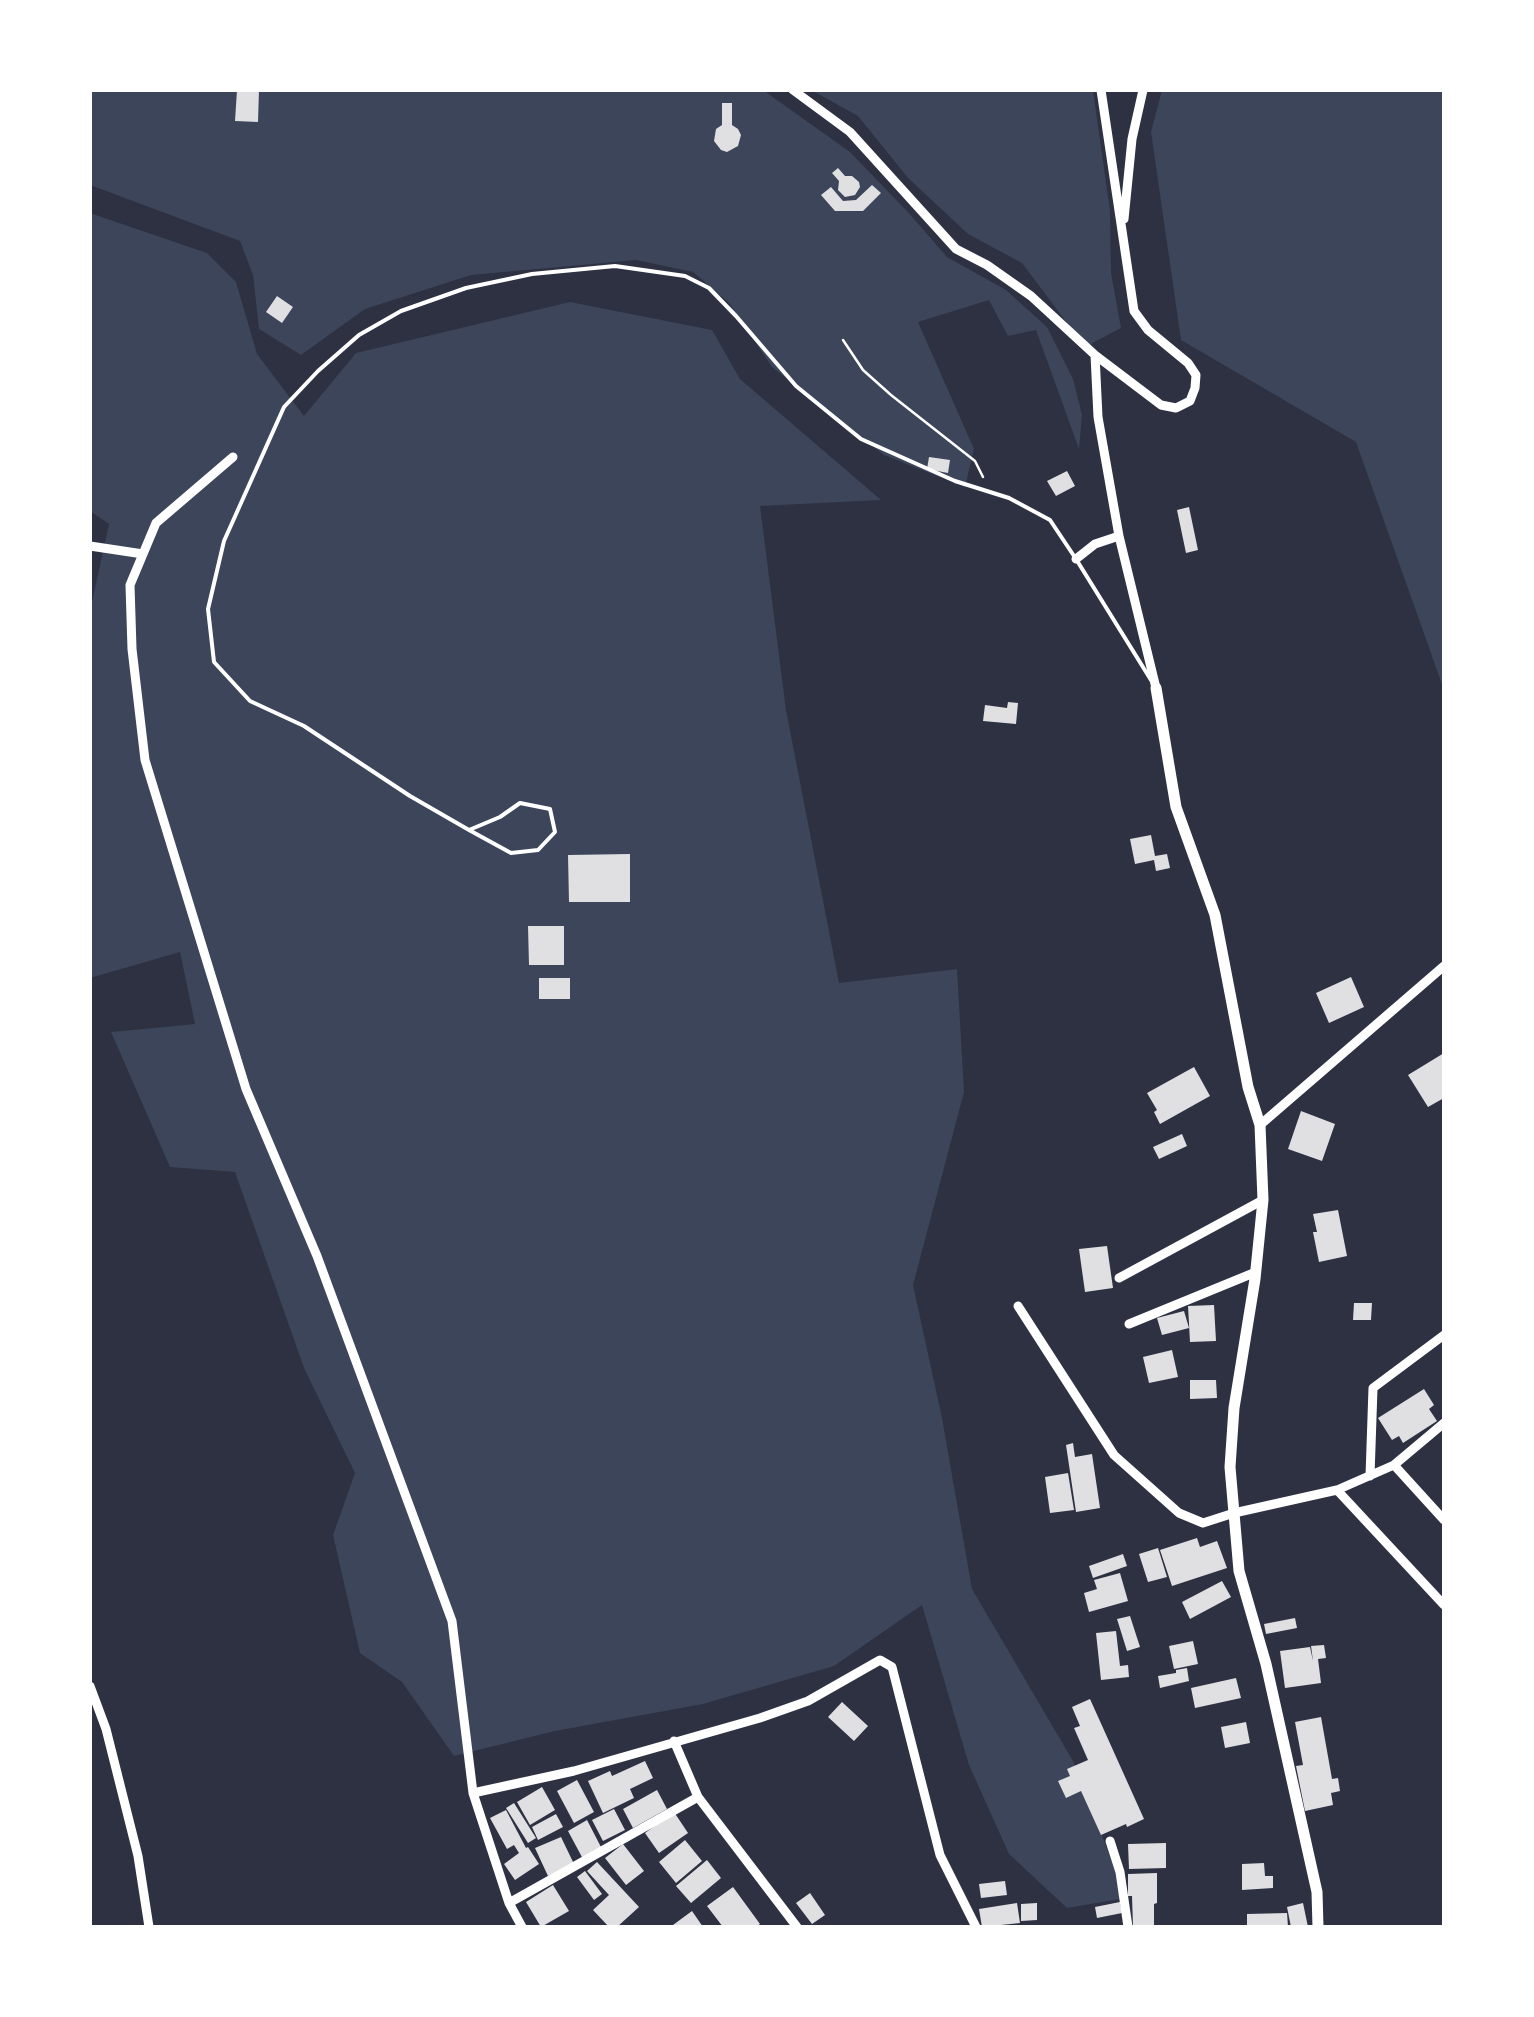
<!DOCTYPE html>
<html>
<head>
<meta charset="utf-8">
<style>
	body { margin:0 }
	#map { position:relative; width:1534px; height:2017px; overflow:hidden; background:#2d3142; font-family:Cabin,sans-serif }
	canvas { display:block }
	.frame { position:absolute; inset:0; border:92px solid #fff; pointer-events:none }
</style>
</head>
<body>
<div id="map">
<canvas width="1534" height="2017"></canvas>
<div class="frame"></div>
</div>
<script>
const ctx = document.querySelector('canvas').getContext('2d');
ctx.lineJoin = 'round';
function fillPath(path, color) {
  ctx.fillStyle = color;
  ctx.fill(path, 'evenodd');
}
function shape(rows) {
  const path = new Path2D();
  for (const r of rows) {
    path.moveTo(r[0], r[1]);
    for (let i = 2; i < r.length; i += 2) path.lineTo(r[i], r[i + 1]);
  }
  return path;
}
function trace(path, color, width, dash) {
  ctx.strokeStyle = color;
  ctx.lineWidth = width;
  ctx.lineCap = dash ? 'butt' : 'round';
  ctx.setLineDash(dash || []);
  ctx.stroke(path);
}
const green = shape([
	[90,90,763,90,850,152,907,211,947,257,1006,290,1047,327,1073,379,1082,415,1079,449,1036,330,1008,336,989,300,918,322,974,449,965,487,884,455,772,367,729,303,693,272,636,260,471,275,365,309,301,355,259,329,253,275,240,241,90,185],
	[811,90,1093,90,1110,211,1111,273,1121,328,1085,347,1022,263,968,234,908,178,858,116],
	[1162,90,1444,90,1444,690,1356,442,1181,340,1151,132],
	[90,213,207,253,236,282,257,354,304,416,356,353,570,302,712,330,740,379,881,500,760,506,786,710,839,983,957,969,964,1092,913,1285,942,1418,972,1589,1073,1761,1126,1898,1067,1908,1009,1854,969,1765,922,1605,834,1666,703,1704,555,1731,454,1756,402,1682,360,1653,333,1535,355,1473,304,1368,235,1172,170,1167,111,1032,195,1024,180,952,90,978,90,611,109,524,90,511]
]);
const building = shape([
	[237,90,259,90,258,122,235,121],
	[722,103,732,103,732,125,738,129,741,135,738,146,727,152,721,150,714,141,716,129,722,125],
	[838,168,845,176,852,176,859,182,860,187,855,195,845,197,838,190,839,181,832,173],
	[872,185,881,193,863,211,835,211,821,195,831,187,843,201,856,200],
	[277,296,293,307,282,323,266,312],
	[929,457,950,460,948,473,927,469],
	[1067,471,1075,486,1056,496,1047,481],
	[1189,507,1198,550,1186,553,1177,510],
	[1008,702,1018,703,1016,724,983,721,985,705,1007,708],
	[1151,835,1155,856,1167,854,1170,868,1156,871,1154,860,1135,864,1130,839],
	[630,854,630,902,569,902,568,855],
	[528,926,564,926,564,965,529,965],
	[1351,977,1364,1007,1329,1023,1316,993],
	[539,978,570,978,570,999,539,999],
	[1444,1053,1444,1098,1428,1107,1408,1075],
	[1194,1067,1210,1096,1160,1124,1154,1112,1157,1110,1147,1093],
	[1301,1111,1335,1124,1322,1161,1288,1149],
	[1182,1134,1187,1146,1159,1159,1153,1147],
	[1338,1210,1347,1256,1319,1262,1313,1232,1317,1232,1313,1214],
	[1107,1246,1113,1288,1085,1292,1079,1249],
	[1354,1303,1372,1303,1371,1320,1353,1320],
	[1214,1305,1216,1341,1190,1342,1188,1306],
	[1184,1311,1189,1328,1162,1335,1157,1318],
	[1172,1350,1178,1377,1149,1383,1143,1357],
	[1190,1380,1216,1380,1217,1398,1190,1399],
	[1424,1389,1434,1405,1429,1409,1437,1421,1403,1443,1399,1436,1392,1440,1378,1418],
	[1073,1443,1075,1457,1092,1454,1100,1508,1076,1512,1066,1445],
	[1068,1473,1074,1510,1050,1513,1045,1477],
	[1197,1538,1200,1547,1217,1541,1227,1568,1172,1586,1160,1550],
	[1158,1548,1167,1577,1148,1582,1139,1554],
	[1123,1554,1127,1566,1093,1578,1089,1566],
	[1120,1573,1128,1601,1089,1612,1084,1593,1097,1589,1094,1580],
	[1222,1581,1231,1597,1190,1619,1182,1602],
	[1130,1616,1140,1647,1127,1651,1117,1619],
	[1295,1618,1297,1628,1266,1634,1264,1624],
	[1116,1631,1120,1666,1128,1665,1129,1677,1101,1680,1096,1633],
	[1193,1641,1198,1664,1174,1669,1169,1646],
	[1324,1645,1326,1658,1318,1659,1321,1683,1285,1688,1280,1651,1310,1647,1313,1661,1311,1646],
	[1187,1668,1189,1681,1160,1688,1158,1676,1176,1673,1176,1670],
	[1236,1678,1241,1698,1195,1708,1191,1688],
	[1090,1699,1144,1819,1127,1827,1126,1824,1101,1835,1081,1791,1066,1798,1058,1781,1070,1776,1067,1769,1088,1760,1074,1728,1080,1726,1072,1707],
	[842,1702,868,1726,854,1741,828,1717],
	[1321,1717,1332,1779,1338,1778,1340,1791,1331,1793,1333,1805,1305,1811,1296,1766,1303,1765,1295,1722],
	[1246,1722,1250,1743,1225,1748,1221,1727],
	[645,1761,653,1778,630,1789,634,1798,603,1813,588,1781,610,1771,612,1776],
	[577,1780,594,1812,574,1823,557,1791],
	[542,1787,555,1810,530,1825,517,1802],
	[657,1790,667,1809,633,1828,623,1809],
	[514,1803,536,1838,528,1843,506,1808],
	[614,1809,625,1830,603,1841,592,1820],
	[506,1810,526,1848,528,1847,539,1864,515,1880,504,1864,519,1853,514,1845,507,1849,490,1818],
	[674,1812,688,1833,659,1853,645,1833],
	[556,1814,563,1827,538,1840,532,1827],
	[587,1820,602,1849,583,1859,568,1831],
	[561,1837,574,1864,548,1876,535,1848],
	[685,1840,702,1861,676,1883,659,1862],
	[1166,1843,1166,1868,1129,1869,1128,1844],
	[623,1844,644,1871,626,1885,605,1858],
	[707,1860,721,1878,691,1903,676,1886],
	[597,1862,639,1907,617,1927,609,1927,593,1910,609,1895,587,1871],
	[1264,1863,1265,1876,1273,1876,1273,1888,1242,1890,1242,1864],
	[585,1871,602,1894,594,1900,577,1877],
	[1157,1873,1157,1903,1154,1904,1154,1927,1133,1927,1132,1896,1128,1896,1128,1874],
	[1005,1881,1007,1895,981,1898,979,1884],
	[553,1885,569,1911,541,1927,526,1902],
	[733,1887,760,1924,756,1927,723,1927,707,1906],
	[810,1893,825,1915,812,1924,796,1903],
	[1120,1902,1122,1913,1097,1918,1095,1907],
	[1017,1903,1020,1923,982,1927,979,1909],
	[1037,1903,1037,1920,1021,1921,1021,1904],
	[1303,1903,1308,1927,1291,1927,1287,1907],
	[692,1911,703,1927,674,1927,673,1925],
	[1287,1913,1288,1927,1247,1927,1247,1914]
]);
const path = shape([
	[843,340,863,370,891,395,975,461,983,477]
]);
const service = shape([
	[469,830,500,817,520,803,550,809,555,832,538,850,511,853,469,830,410,796,304,726,250,701,214,662,208,609,224,541,284,407,318,371,359,335,401,311,466,288,532,274,615,266,685,276,709,288,736,316,796,386,861,439,955,481,1009,498,1050,520,1076,559,1151,680]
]);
const minor = shape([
	[793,90,850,132,956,249,987,265,1031,296,1095,355],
	[1101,90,1134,311,1148,330,1188,363,1196,375,1195,388,1190,401,1176,408,1161,405,1095,355,1098,417,1119,536,1156,688],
	[1124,219,1132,139,1143,90],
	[233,457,156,523,130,585,132,649,145,760,246,1089,317,1256,452,1621,473,1793,509,1903,522,1927],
	[90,546,143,554],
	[1076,559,1095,544,1119,536],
	[1260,1125,1444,966],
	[1119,1278,1263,1200],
	[1018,1306,1114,1455,1179,1513,1203,1523,1234,1513,1337,1490,1394,1465,1444,1423],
	[1129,1324,1256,1272],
	[1394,1465,1444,1520],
	[1370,1476,1373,1388,1444,1335],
	[1337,1490,1444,1605],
	[90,1686,106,1729,138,1856,149,1927],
	[674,1741,698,1797,797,1927],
	[473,1793,574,1771,760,1718,808,1701,880,1660,892,1667,940,1855,976,1927],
	[1110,1841,1120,1872,1128,1927],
	[509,1903,698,1797]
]);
const tertiary = shape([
	[1156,688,1176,807,1215,915,1248,1087,1260,1125,1263,1200,1255,1279,1234,1408,1230,1467,1239,1571,1266,1664,1317,1892,1318,1927]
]);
fillPath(green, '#3c4559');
fillPath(building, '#e0e0e3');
trace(path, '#fff', 2.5);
trace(service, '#fff', 4);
trace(minor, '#fff', 9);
trace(tertiary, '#fff', 11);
</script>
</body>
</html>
